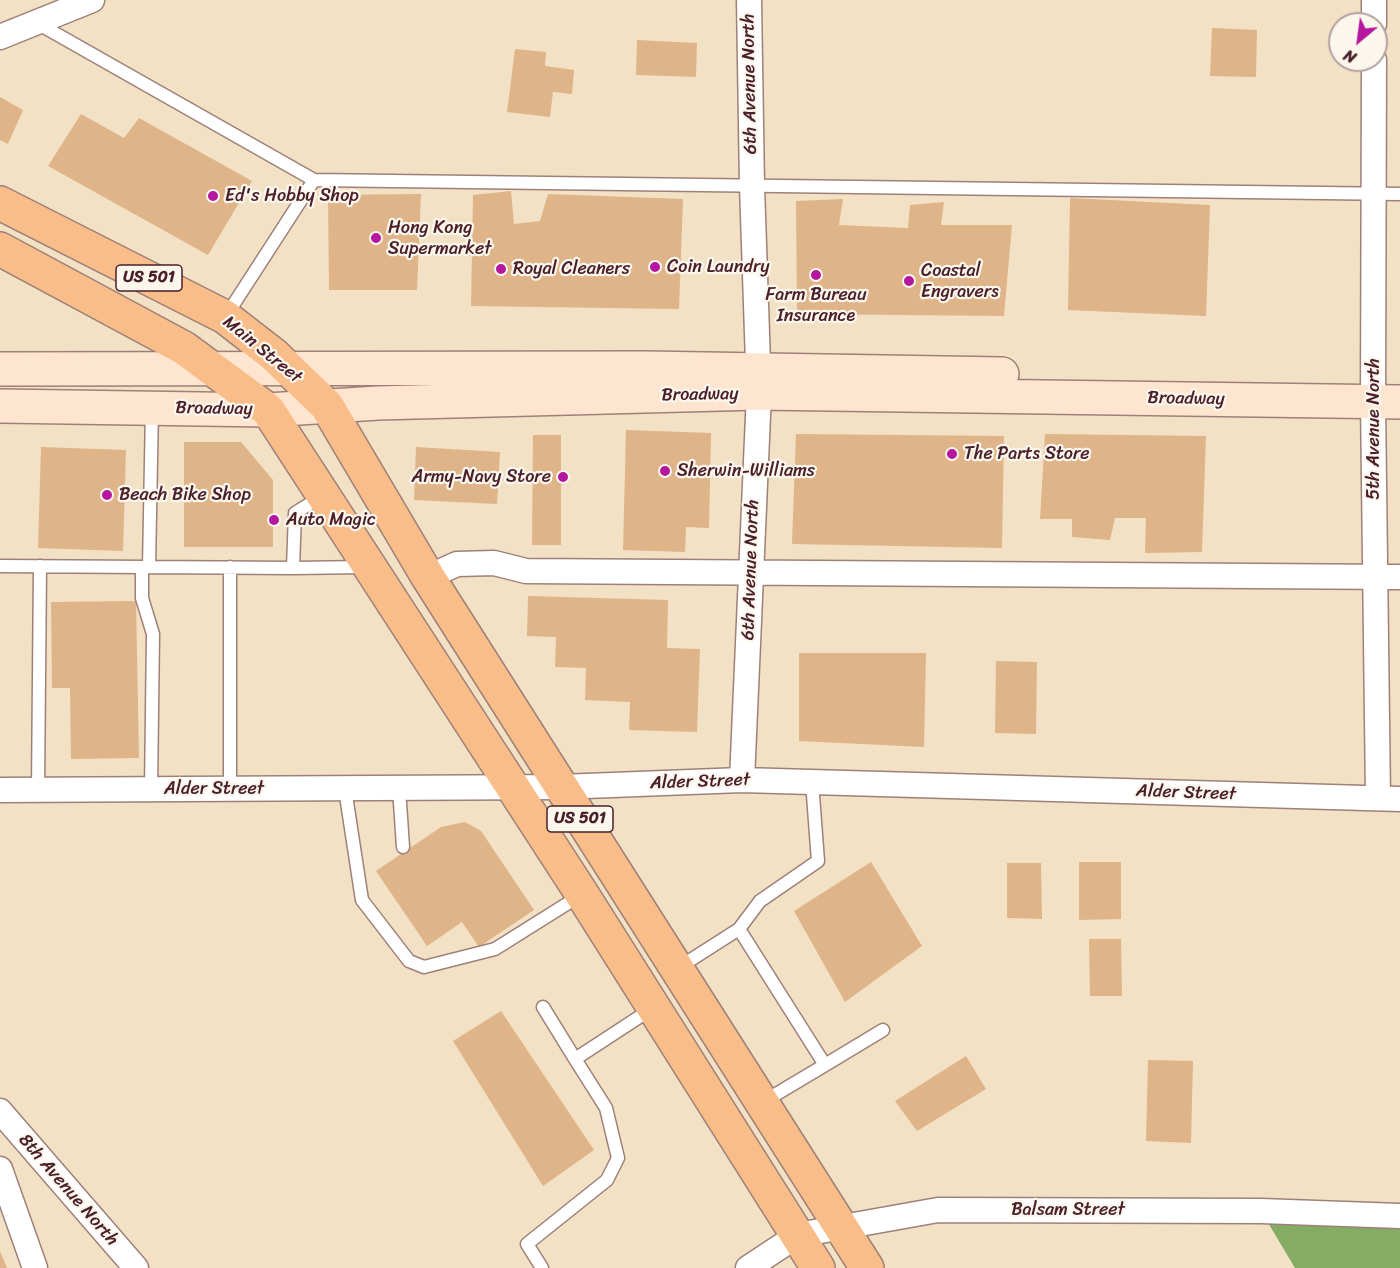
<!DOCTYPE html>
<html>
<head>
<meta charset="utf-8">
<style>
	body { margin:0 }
	#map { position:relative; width:1400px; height:1268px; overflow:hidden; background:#f3e1c5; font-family:Sriracha,sans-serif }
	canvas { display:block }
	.north { position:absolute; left:1328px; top:12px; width:60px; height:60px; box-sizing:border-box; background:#fbf7ec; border:2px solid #b4a19f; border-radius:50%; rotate:209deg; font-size:16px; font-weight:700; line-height:24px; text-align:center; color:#4a1f2b }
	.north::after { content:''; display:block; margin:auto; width:21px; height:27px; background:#b5179e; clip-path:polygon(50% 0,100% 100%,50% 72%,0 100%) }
</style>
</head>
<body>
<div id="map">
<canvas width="1400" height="1268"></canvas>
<div class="north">N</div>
</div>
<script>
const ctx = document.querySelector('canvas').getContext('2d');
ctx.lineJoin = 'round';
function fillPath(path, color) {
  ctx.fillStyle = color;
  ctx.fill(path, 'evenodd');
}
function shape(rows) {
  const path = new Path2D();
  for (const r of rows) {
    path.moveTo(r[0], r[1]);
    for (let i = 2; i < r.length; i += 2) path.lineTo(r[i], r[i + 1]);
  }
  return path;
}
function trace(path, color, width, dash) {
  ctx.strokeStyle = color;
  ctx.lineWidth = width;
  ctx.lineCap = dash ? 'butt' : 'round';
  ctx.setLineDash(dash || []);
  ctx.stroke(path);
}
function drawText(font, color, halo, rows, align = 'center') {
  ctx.font = font + ' Sriracha,sans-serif';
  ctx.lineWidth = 4.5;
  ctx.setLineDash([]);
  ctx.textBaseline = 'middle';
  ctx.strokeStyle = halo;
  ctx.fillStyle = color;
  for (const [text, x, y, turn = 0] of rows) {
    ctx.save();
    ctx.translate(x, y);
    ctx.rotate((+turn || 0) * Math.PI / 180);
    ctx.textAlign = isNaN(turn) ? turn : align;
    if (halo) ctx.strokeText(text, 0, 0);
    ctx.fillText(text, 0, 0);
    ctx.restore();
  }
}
const forest = shape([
	[1261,1211,1400,1216,1400,1268,1295,1268]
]);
const building = shape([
	[1212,28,1257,30,1256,77,1210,76],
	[637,40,697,43,696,77,636,75],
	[515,49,546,52,545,66,574,70,572,94,553,92,550,117,507,112],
	[0,97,23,110,8,144,0,140],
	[81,114,124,138,139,118,252,181,208,255,48,166],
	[511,191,514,224,540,221,548,194,683,199,679,309,471,306,473,195],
	[421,194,417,290,329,290,328,195],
	[1070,198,1210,205,1206,316,1068,310],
	[843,199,839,225,908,228,910,205,944,202,941,225,1012,225,1004,316,797,314,796,201],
	[626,430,711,433,709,528,686,527,685,552,623,550],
	[796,434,1004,436,1002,548,792,544],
	[1045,434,1206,436,1202,552,1145,553,1146,518,1115,518,1110,540,1072,537,1072,519,1040,519],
	[533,435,561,435,561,545,532,545],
	[184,442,241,442,273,480,273,547,184,547],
	[41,447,126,450,123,551,38,548],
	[416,447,500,452,497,504,414,500],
	[528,596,668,600,667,648,700,649,697,732,629,730,630,702,585,700,586,668,555,667,556,637,527,636],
	[136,601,139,758,71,759,70,688,52,688,51,602],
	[799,653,926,653,924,747,799,741],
	[996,661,1037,662,1036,734,995,733],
	[465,822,481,831,534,910,479,947,462,922,427,946,376,871,441,827],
	[871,862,922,946,845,1002,794,911],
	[1079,862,1121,862,1121,919,1079,920],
	[1007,863,1041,863,1042,919,1007,918],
	[1089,939,1121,939,1122,996,1090,996],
	[501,1011,594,1150,543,1186,453,1041],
	[966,1056,986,1089,917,1131,895,1101],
	[1148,1060,1193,1061,1191,1143,1146,1141],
	[0,1251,7,1268,0,1268]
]);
const service = shape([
	[37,23,314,180,226,316],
	[314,180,1400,194],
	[322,496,295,513,293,568,365,567],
	[0,566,293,568],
	[142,567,142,598,153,634,151,789],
	[149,567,152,408],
	[230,567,230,788],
	[399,788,403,847],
	[345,789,362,900,409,961,424,967,495,949,581,895],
	[38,790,40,566],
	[739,929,760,901,818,861,812,782],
	[678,968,739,929,825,1065,763,1102],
	[543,1007,575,1059],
	[825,1065,883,1030],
	[542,1268,527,1244,607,1180,618,1158,606,1108,575,1059,653,1008]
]);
const minor = shape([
	[1374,24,1374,0],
	[0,37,92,0],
	[1374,60,1373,402,1378,798],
	[428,577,457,564,494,563,526,571,1400,577],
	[742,780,759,393,752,186,749,0],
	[0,790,560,787,742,780,1400,799],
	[0,1111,136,1268],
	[0,1169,35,1268],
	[748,1268,798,1235,938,1210,1261,1211,1400,1216]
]);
const secondary = shape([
	[0,369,646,368,1002,374],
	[0,406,268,410,378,403,759,393,1400,402]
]);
const primary = shape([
	[0,203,225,317,274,355,327,406,428,577,867,1268],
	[0,249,184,348,268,410,582,894,818,1268]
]);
const markers = [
	[213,196,6,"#b5179e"],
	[376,238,6,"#b5179e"],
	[655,267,6,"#b5179e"],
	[501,269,6,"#b5179e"],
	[816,275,6,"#b5179e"],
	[909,281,6,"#b5179e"],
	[952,454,6,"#b5179e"],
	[665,471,6,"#b5179e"],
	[563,477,6,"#b5179e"],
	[107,495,6,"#b5179e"],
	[274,520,6,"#b5179e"]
];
const shields = [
	[149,278,66],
	[580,819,66]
];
const shieldNames = [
	["US 501",149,278],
	["US 501",580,819]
];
const streetNames = [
	["6th Avenue North",750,84,-91],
	["Main Street",262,350,39],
	["Broadway",700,395,-1],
	["Broadway",1186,399,1],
	["Broadway",214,409,1],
	["5th Avenue North",1374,429,-90],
	["6th Avenue North",751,570,-88],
	["Alder Street",700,782,-2],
	["Alder Street",214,789],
	["Alder Street",1186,793,2],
	["8th Avenue North",68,1190,49],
	["Balsam Street",1068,1210]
];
const poiNames = [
	["Ed's Hobby Shop",225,196],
	["Hong Kong",388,228],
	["Supermarket",388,249],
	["Coin Laundry",667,267],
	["Royal Cleaners",513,269],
	["Coastal",921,271],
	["Engravers",921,292],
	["Farm Bureau",816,295,"center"],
	["Insurance",816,316,"center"],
	["The Parts Store",964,454],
	["Sherwin-Williams",677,471],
	["Army-Navy Store",551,477,"right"],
	["Beach Bike Shop",119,495],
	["Auto Magic",286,520]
];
fillPath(forest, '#84ac62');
fillPath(building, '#dfb488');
trace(service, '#9e8078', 15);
trace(minor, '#9e8078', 27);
trace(secondary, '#9e8078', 36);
trace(primary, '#9e8078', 36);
trace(service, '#fff', 12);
trace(minor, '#fff', 24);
trace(secondary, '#fde5d0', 33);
trace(primary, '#f9bd89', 33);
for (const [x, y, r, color] of markers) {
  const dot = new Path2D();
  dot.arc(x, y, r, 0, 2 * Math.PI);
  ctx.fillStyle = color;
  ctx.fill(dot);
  trace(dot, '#fbf7ec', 2);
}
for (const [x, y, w] of shields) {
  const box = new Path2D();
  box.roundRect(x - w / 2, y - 13, w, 26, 4.5);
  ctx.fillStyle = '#fbf7ec';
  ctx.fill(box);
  trace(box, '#4a1f2b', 1.5);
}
drawText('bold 16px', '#4a1f2b', null, shieldNames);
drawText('18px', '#4a1f2b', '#fbf7ec', streetNames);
drawText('18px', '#4a1f2b', '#fbf7ec', poiNames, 'left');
</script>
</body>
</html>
